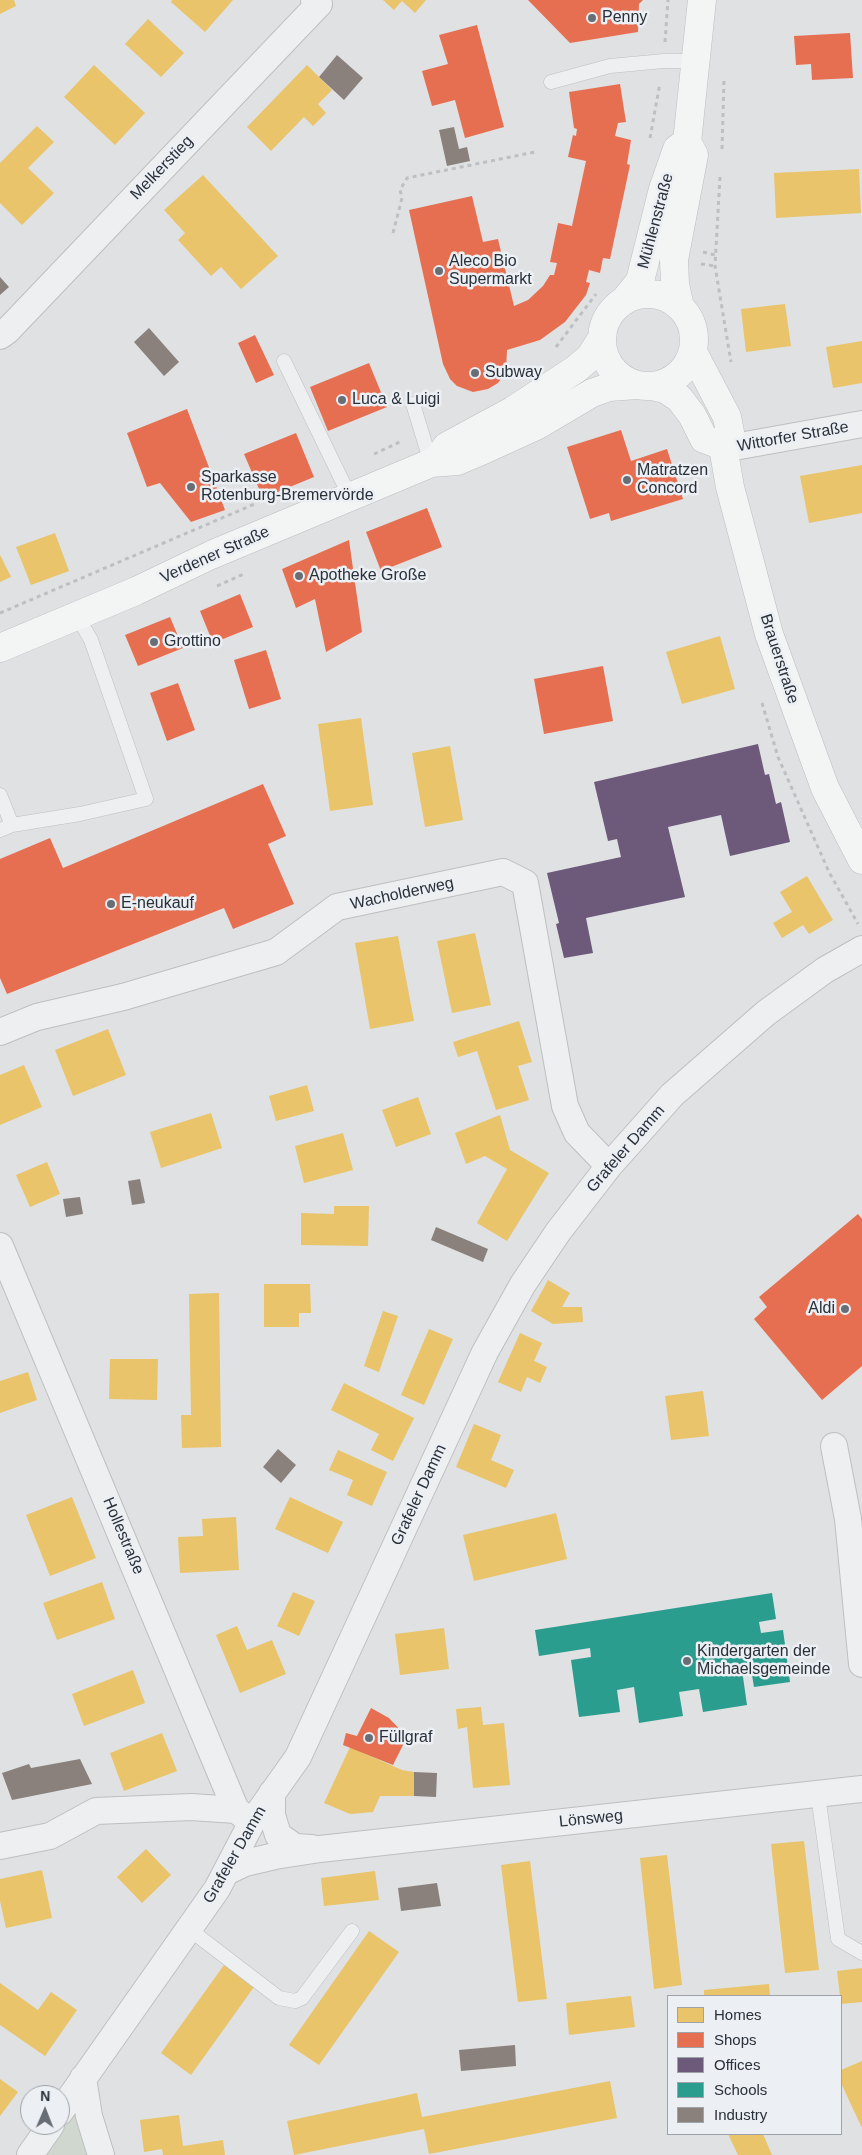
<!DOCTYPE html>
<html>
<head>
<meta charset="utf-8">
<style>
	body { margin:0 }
	#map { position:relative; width:862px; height:2155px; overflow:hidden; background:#dfe1e3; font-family:Arial,sans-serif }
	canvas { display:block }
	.legend { position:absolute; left:667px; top:1995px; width:175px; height:140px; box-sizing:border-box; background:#eceff3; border:1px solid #9ea3a9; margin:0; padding:6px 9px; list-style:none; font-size:15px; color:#28303a }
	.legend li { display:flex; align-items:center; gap:10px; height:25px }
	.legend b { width:25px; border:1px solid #9ea3a9 }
	.north { position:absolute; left:20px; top:2085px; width:50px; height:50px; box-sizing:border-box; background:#eceff3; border:1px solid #9ea3a9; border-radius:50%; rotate:1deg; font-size:14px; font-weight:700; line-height:20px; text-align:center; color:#28303a }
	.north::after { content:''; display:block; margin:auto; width:18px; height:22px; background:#686e75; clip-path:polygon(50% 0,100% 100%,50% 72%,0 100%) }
</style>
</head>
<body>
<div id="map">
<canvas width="862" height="2155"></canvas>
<ul class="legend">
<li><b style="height:14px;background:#e9c46a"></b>Homes</li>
<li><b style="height:14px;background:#e76f51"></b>Shops</li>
<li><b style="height:14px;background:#6d597a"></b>Offices</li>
<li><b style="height:14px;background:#2a9d8f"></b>Schools</li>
<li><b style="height:14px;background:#8a817c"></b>Industry</li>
</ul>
<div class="north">N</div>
</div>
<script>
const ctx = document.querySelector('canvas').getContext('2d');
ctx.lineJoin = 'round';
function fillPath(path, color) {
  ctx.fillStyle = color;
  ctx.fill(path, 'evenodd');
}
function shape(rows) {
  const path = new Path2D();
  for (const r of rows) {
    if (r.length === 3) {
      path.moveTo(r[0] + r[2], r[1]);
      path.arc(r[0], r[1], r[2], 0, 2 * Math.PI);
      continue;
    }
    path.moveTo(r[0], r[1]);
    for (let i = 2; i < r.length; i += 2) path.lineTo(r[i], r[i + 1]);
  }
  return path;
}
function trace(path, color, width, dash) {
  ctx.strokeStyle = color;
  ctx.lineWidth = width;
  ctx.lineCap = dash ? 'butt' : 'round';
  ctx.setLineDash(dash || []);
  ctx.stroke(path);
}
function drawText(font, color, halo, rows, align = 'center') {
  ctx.font = font + ' Arial,sans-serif';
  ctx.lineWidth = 5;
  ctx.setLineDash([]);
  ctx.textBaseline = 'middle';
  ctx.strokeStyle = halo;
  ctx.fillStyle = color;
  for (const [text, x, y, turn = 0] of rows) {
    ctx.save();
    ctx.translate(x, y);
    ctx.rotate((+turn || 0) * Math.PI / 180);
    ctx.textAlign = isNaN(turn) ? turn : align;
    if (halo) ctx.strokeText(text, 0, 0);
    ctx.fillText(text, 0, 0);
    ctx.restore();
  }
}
const green = shape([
	[75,2115,88,2155,42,2155,70,2116]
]);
const homes = shape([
	[0,0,14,0,16,6,0,14],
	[172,0,233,0,205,32,171,2],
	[383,0,426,0,415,13,402,1,394,10],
	[148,19,184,53,161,77,125,44],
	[94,65,145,113,115,145,64,97],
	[307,65,332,90,318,104,326,113,313,126,304,117,271,151,247,127],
	[37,126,54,142,28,168,54,193,22,225,0,203,0,163],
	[859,169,861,213,776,218,774,173],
	[203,175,278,256,241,289,221,267,211,276,178,240,185,233,164,210],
	[785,304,791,346,746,352,741,309],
	[862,341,862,383,833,388,826,347],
	[862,465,862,513,809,523,800,476],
	[55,533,69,571,31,585,16,547],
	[0,555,11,577,0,582],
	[720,636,735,689,682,704,666,652],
	[361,718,373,805,330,811,318,724],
	[450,746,463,820,425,827,412,753],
	[807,876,833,920,809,934,803,925,782,938,773,923,792,912,780,892],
	[475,933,491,1005,452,1013,437,941],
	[398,936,414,1021,370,1029,355,943],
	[519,1021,532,1062,518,1066,529,1100,496,1110,477,1051,458,1057,453,1042],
	[108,1029,126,1075,73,1096,55,1050],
	[24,1065,42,1107,0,1125,0,1075],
	[307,1085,314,1111,276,1121,269,1096],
	[418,1097,431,1134,396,1147,382,1110],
	[211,1113,222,1148,161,1168,150,1132],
	[500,1115,510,1150,549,1173,507,1241,477,1223,507,1169,485,1156,466,1164,455,1133],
	[343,1133,353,1170,304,1183,295,1146],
	[47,1162,60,1194,30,1207,16,1175],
	[334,1206,369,1206,368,1246,301,1245,301,1213,334,1214],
	[548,1280,570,1293,562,1307,582,1307,583,1322,553,1324,531,1311],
	[264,1284,310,1284,311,1313,299,1313,299,1327,264,1327],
	[219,1293,221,1447,182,1448,181,1415,191,1415,189,1294],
	[383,1311,398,1316,379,1372,364,1366],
	[429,1329,453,1339,424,1405,401,1395],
	[520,1333,542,1343,534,1361,547,1367,540,1383,527,1377,521,1392,498,1382],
	[110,1359,158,1359,157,1400,109,1399],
	[28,1372,37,1400,0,1413,0,1381],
	[344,1383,414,1418,393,1461,371,1450,379,1434,331,1410],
	[703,1391,709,1436,671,1440,665,1396],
	[474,1424,501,1435,491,1460,514,1470,506,1488,456,1467],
	[338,1450,387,1472,372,1506,347,1495,353,1480,329,1470],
	[72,1497,96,1558,50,1576,26,1515],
	[290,1497,343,1522,328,1553,275,1529],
	[556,1513,567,1559,474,1581,463,1535],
	[236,1517,239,1570,180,1573,178,1537,203,1536,202,1519],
	[102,1582,115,1619,57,1640,43,1603],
	[293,1592,315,1601,299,1636,277,1626],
	[237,1626,247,1650,272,1640,286,1674,240,1693,216,1635],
	[444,1628,449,1669,400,1675,395,1634],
	[133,1670,145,1703,84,1726,72,1694],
	[481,1707,483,1725,504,1723,510,1785,473,1788,467,1727,458,1729,456,1709],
	[162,1733,177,1771,124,1791,110,1753],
	[350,1747,402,1770,414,1772,414,1796,380,1796,373,1812,350,1814,324,1803],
	[804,1841,819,1970,785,1973,771,1844],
	[146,1849,171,1875,142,1903,117,1877],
	[667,1855,682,1985,654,1989,640,1858],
	[530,1861,547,1999,518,2002,501,1865],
	[42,1870,52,1918,6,1928,0,1901,0,1879],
	[375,1871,379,1900,324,1906,321,1878],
	[369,1931,399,1952,319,2065,289,2045],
	[224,1965,254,1987,191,2075,161,2053],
	[862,1968,862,2002,841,2004,837,1971],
	[0,1983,38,2010,51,1992,77,2010,45,2056,0,2025],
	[769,1984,770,1996,704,1996,704,1990],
	[631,1996,635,2027,569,2035,566,2003],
	[862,2061,862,2128,841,2083,841,2070],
	[0,2079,18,2092,0,2116],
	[610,2081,617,2118,429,2154,424,2129,294,2155,287,2121,417,2093,422,2117],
	[179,2115,183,2146,223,2140,225,2155,163,2155,162,2149,144,2152,140,2120],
	[728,2134,763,2134,772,2155,738,2155]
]);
const shops = shape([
	[528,0,643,0,639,4,638,32,570,43],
	[477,25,504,127,465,138,455,100,432,106,422,71,448,64,439,35],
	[850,33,853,78,812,80,811,64,796,65,794,36],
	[620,84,626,122,618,123,615,136,631,140,627,164,630,165,610,259,603,258,600,273,589,270,586,282,590,283,586,295,565,322,540,340,507,350,506,371,498,383,488,389,473,392,457,386,450,379,443,364,409,210,472,196,483,242,498,239,514,306,528,300,543,286,550,275,554,275,557,263,550,262,558,223,572,226,586,161,568,157,573,135,576,136,577,129,574,128,569,92],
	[255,335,274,375,256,383,238,343],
	[369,363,387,407,328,431,310,387],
	[187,409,225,510,191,522,160,483,147,487,127,433],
	[621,430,631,461,667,449,683,499,611,521,609,513,590,519,567,447],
	[296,433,314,477,263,498,244,454],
	[427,508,442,547,381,571,366,532],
	[349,540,362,632,326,652,315,599,296,608,282,569],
	[240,594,253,627,213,643,200,611],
	[170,617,183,648,138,666,125,635],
	[266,650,281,699,249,709,234,660],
	[603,666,613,721,544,734,534,679],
	[178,683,195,730,167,741,150,693],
	[263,784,286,836,268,844,294,904,233,929,224,908,7,994,0,978,0,859,50,838,63,868],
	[858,1214,862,1219,862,1366,822,1400,754,1319,767,1307,759,1297],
	[371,1708,389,1718,407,1737,393,1765,343,1745,346,1733,357,1736]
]);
const offices = shape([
	[758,744,765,775,769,774,776,804,781,802,790,842,730,856,721,815,668,827,685,897,586,918,593,953,564,958,556,924,559,923,547,873,621,857,617,839,608,841,594,782]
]);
const schools = shape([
	[772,1593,776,1619,759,1622,761,1633,783,1630,790,1682,754,1687,751,1669,742,1670,747,1705,703,1712,699,1689,679,1692,683,1716,639,1723,634,1687,617,1690,620,1712,579,1717,571,1660,591,1657,590,1648,539,1656,535,1630]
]);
const industry = shape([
	[337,55,363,78,344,100,319,77],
	[454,127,459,149,467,147,470,161,447,166,439,130],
	[0,277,9,287,0,295],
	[149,328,179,362,164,376,134,342],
	[140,1179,145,1203,132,1205,128,1181],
	[80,1197,83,1214,66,1217,63,1199],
	[436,1227,488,1249,483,1262,431,1240],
	[278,1449,296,1465,281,1483,263,1467],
	[80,1759,92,1784,12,1800,2,1773,29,1764,31,1768],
	[414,1772,437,1773,436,1797,414,1796],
	[437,1883,441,1906,401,1911,398,1888],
	[515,2045,516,2066,461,2071,459,2050]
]);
const path = shape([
	[665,42,668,0],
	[650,138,660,83],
	[722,149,724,80],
	[720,177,715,266,731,362],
	[393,233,402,198,400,190,407,178,535,152],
	[703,252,715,255],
	[701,264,715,266],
	[556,347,596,294],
	[374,454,402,441],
	[692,464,698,476],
	[217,586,246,573],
	[0,613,257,503],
	[762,703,778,757,829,872,858,924]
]);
const service = shape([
	[551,82,610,66,664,61,697,61],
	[284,361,350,497],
	[413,404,431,463],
	[0,795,12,825],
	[0,830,12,825,80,814,146,799,91,640,77,616],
	[818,1795,838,1939,862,1953],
	[189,1929,279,1998,295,2001,302,1998,352,1931]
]);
const minor = shape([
	[0,336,7,331,319,4,314,0],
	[723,449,862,424],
	[0,1032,37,1017,123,997,276,952,337,907,503,872,525,883,565,1106,577,1133,609,1166],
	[0,1246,236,1810,252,1822],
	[834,1446,848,1519,862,1664],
	[272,1793,272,1815,278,1835,295,1847,312,1848],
	[0,1846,50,1836,96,1811,191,1807,236,1810],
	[226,1872,245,1863,275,1856,320,1849,862,1789],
	[83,2078,89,2116,101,2155],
	[60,2112,217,1889,252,1822,298,1757,485,1352,523,1284,558,1232,609,1166,672,1095,766,1013,825,970,862,949],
	[30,2155,51,2125]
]);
const primary = shape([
	[648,340,46],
	[624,301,640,281,663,189,677,149,687,142],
	[680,307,675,284,674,260,694,155,687,142,702,0],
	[693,352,727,417,730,432,723,447,730,487,769,634,825,788,862,860],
	[652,386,665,389,679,398,692,415,704,439,720,445,723,449],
	[437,460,447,446,512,411,576,369,590,357,602,338],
	[0,648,136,591,211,555,431,463,457,461,481,451,538,425,592,393,609,387,637,385]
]);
const markers = [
	[592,18,5,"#686e75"],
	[439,271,5,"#686e75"],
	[475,373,5,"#686e75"],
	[342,400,5,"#686e75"],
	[627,480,5,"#686e75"],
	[191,487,5,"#686e75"],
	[299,576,5,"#686e75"],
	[154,642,5,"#686e75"],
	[111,904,5,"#686e75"],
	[845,1309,5,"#686e75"],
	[687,1661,5,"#686e75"],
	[369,1738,5,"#686e75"]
];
const poiNames = [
	["Penny",602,18],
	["Aleco Bio",449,262],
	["Supermarkt",449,280],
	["Subway",485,373],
	["Luca & Luigi",352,400],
	["Matratzen",637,471],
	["Concord",637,489],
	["Sparkasse",201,478],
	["Rotenburg-Bremervörde",201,496],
	["Apotheke Große",309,576],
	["Grottino",164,642],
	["E-neukauf",121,904],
	["Aldi",835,1309,"right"],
	["Kindergarten der",697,1652],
	["Michaelsgemeinde",697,1670],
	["Füllgraf",379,1738]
];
const streetNames = [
	["Melkerstieg",162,168,-46],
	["Mühlenstraße",656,221,-75],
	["Wittorfer Straße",793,437,-10],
	["Verdener Straße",215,555,-24],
	["Brauerstraße",779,659,72],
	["Wacholderweg",402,894,-12],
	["Grafeler Damm",626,1149,-49],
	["Grafeler Damm",419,1495,-65],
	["Hollestraße",123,1536,67],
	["Lönsweg",591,1819,-6],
	["Grafeler Damm",235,1855,-60]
];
fillPath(green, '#d0d7cf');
fillPath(homes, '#e9c46a');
fillPath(shops, '#e76f51');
fillPath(offices, '#6d597a');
fillPath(schools, '#2a9d8f');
fillPath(industry, '#8a817c');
trace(service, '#bdbfc1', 15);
trace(minor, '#bdbfc1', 28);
trace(primary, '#bcbec0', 29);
trace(path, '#bdc0c2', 3, [4, 4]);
trace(service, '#eeeff0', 14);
trace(minor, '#eeeff0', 26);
trace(primary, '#f3f4f4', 28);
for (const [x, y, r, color] of markers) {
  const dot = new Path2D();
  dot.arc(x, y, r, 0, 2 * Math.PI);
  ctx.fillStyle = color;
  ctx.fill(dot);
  trace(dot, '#eceff3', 2);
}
drawText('16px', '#28303a', '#eceff3', poiNames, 'left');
drawText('16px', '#28303a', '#eceff3', streetNames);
</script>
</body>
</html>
